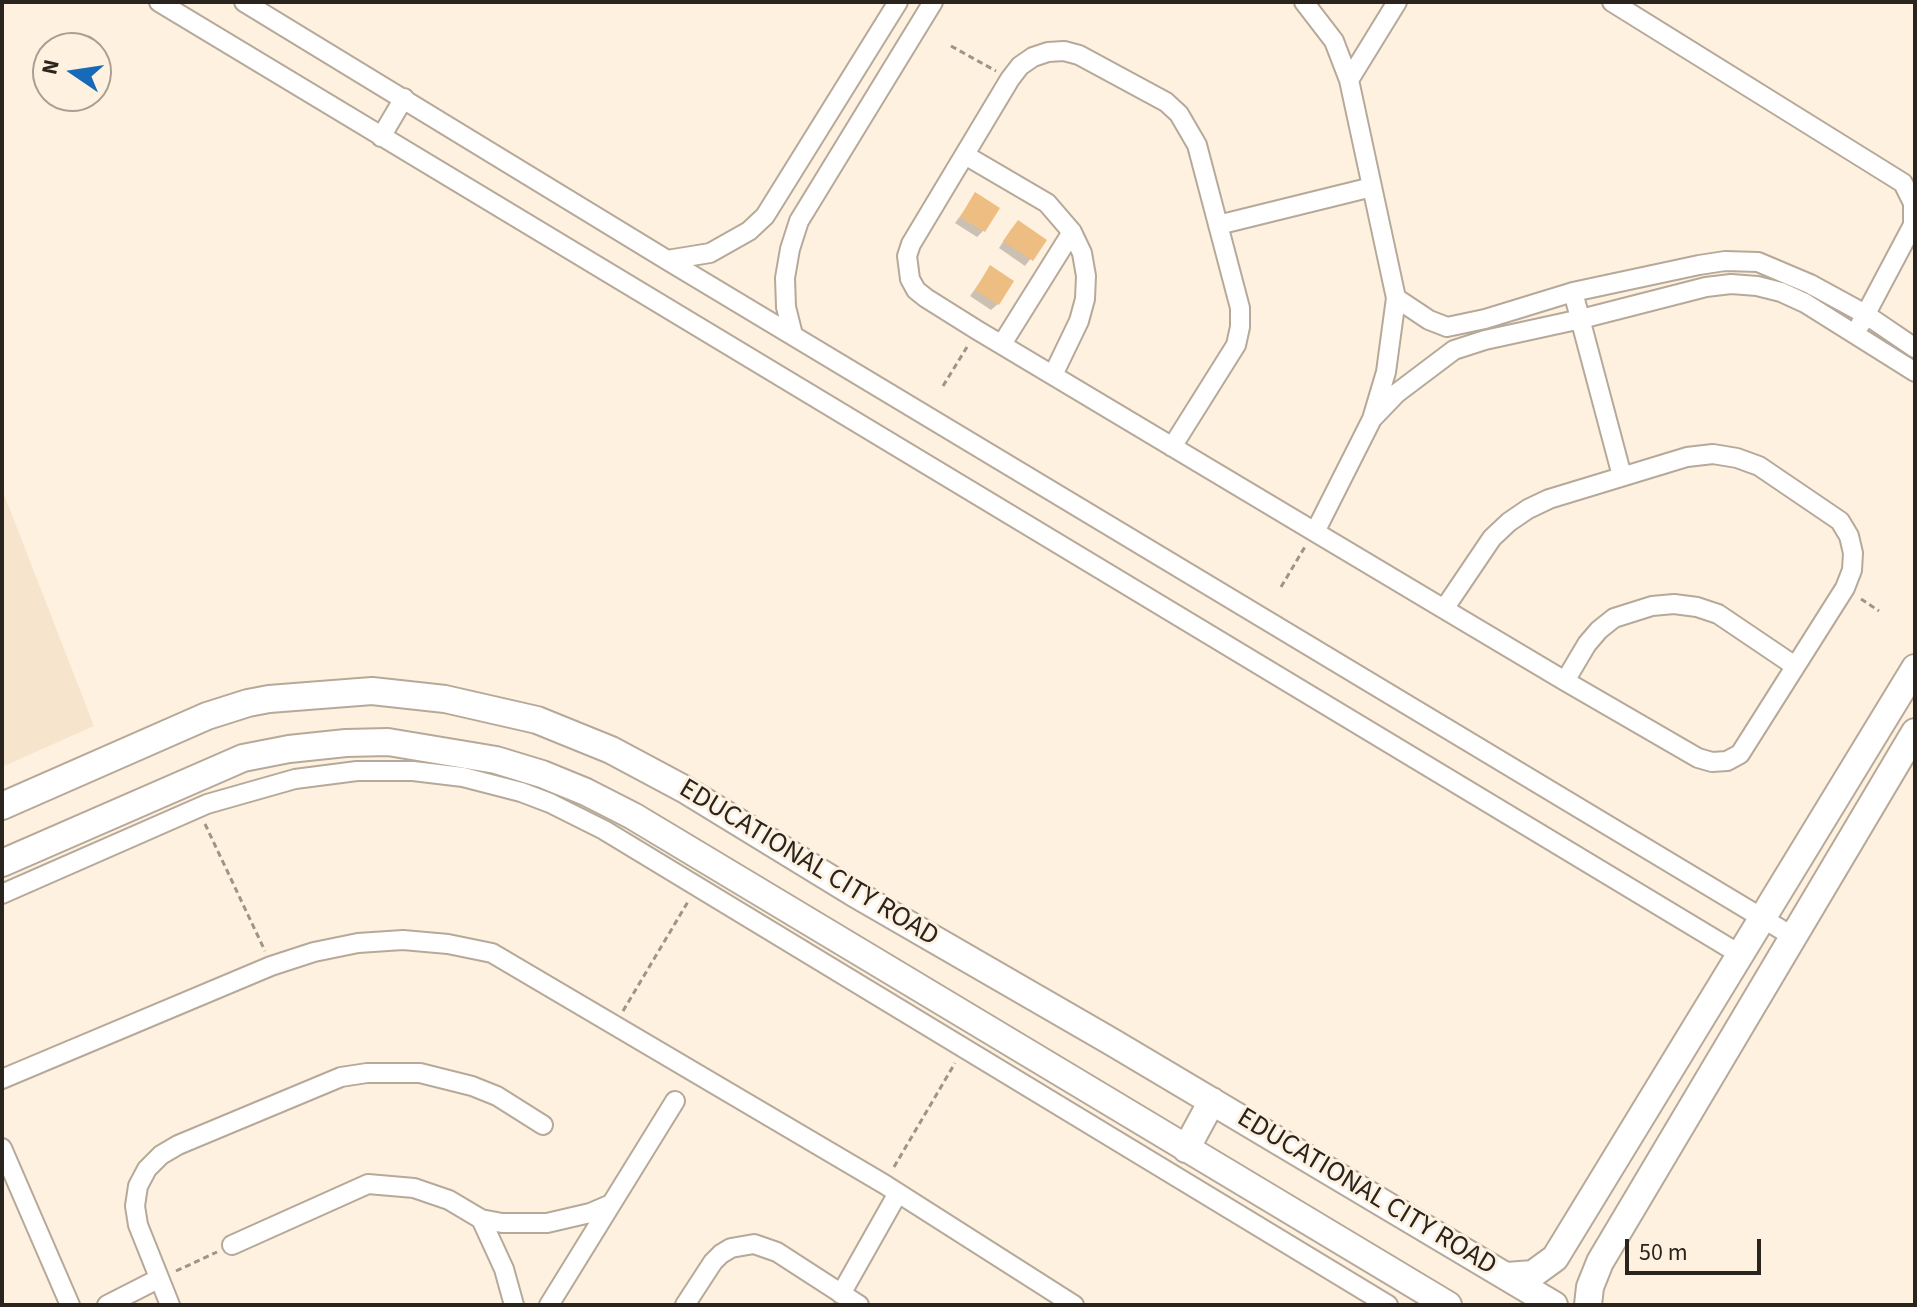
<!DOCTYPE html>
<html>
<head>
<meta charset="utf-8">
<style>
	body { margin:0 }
	#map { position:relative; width:1917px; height:1307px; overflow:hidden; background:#fff1e0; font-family:"Source Sans 3",sans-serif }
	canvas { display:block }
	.frame { position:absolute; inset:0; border:4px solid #29241e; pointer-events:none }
	.north { position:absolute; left:32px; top:32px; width:80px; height:80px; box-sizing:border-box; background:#fff1e0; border:2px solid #a99f92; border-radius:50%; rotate:283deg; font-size:22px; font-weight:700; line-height:32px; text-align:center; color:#29241e }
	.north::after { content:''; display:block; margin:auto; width:28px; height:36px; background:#176ab8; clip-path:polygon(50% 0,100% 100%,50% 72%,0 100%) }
	.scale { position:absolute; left:1625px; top:1239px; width:136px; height:36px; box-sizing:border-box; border:4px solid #29241e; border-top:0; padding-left:10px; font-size:24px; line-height:28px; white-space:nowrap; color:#29241e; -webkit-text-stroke:6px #fff1e0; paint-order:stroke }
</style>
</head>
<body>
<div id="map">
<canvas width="1917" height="1307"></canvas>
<div class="frame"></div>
<div class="north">N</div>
<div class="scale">50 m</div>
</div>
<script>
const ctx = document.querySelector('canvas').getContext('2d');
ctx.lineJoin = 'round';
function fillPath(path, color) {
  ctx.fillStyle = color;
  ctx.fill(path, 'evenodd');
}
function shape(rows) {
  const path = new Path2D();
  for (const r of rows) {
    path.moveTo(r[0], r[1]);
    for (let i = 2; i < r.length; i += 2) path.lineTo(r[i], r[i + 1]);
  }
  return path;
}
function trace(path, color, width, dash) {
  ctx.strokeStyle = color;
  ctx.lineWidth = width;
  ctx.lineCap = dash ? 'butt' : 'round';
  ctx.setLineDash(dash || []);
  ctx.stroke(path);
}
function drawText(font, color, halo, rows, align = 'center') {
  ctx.font = font + ' "Source Sans 3",sans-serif';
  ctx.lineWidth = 6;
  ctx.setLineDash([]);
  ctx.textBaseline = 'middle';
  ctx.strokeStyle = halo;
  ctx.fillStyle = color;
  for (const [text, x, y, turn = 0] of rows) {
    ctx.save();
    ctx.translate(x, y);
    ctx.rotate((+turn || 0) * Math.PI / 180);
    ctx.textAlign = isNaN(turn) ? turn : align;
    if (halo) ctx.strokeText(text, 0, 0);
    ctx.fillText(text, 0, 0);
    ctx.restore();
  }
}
const built = shape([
	[2,489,94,726,2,767]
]);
const shadow = shape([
	[976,195,983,231,977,237,955,223],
	[1012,228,1045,240,1025,266,999,248],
	[990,268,998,304,991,310,970,296]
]);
const building = shape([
	[975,192,1000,208,985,232,960,217],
	[1018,220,1047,240,1033,261,1003,241],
	[990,265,1014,281,999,305,975,290]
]);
const path = shape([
	[951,46,996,71],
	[943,386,967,347],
	[1281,587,1306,545],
	[1861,599,1879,611],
	[205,824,265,951],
	[623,1011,689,900],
	[894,1167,955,1063],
	[176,1271,217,1252]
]);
const street = shape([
	[159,2,1741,955],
	[244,2,667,260,1792,936],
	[1304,2,1334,41,1349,80,1396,298,1386,372,1372,419,1315,532],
	[1612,2,1903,183,1913,203,1913,225,1860,325],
	[1349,80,1397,2],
	[381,137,404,98],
	[965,155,1047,203,1072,232,1082,253,1086,276,1085,299,1079,321,1053,375],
	[1218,225,1372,187],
	[667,260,710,253,749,231,765,216,898,2],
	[1573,292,1622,476],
	[1396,298,1429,320,1447,327,1485,319,1573,292,1699,265,1725,261,1758,262,1810,284,1865,314,1915,348],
	[793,335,786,307,785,278,790,249,799,221,933,2],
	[1002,344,1072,232],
	[1372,419,1397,393,1454,350,1485,340,1581,319,1706,287,1731,284,1757,286,1781,292,1805,303,1915,372],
	[1172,447,1236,345,1240,327,1240,308,1197,145,1179,114,1166,102,1079,55,1064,51,1048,52,1033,57,1020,66,1010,79,911,244,907,256,910,279,916,290,926,298,977,330,1315,532,1444,609,1565,681,1698,758,1712,762,1727,761,1740,754,1845,588,1852,570,1853,553,1849,536,1840,521,1759,466,1737,458,1713,454,1687,457,1549,499,1528,509,1509,522,1492,538,1444,609],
	[1565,681,1587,644,1599,630,1614,618,1652,606,1674,604,1697,607,1718,614,1795,666],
	[2,894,207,804,295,779,357,771,413,771,463,777,521,792,550,803,604,830,1388,1305],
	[2,1079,271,966,314,952,358,943,403,940,448,944,492,953,884,1184,1074,1305],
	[2,1148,70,1305],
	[481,1219,504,1269,514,1305],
	[232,1245,368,1184,414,1188,449,1200,481,1219,502,1223,547,1223,590,1213,611,1204],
	[841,1294,898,1193],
	[107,1305,158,1279],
	[170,1305,138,1225,135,1206,138,1186,147,1169,161,1155,178,1145,341,1077,367,1073,420,1073,472,1086,497,1096,543,1125],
	[549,1305,675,1101],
	[685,1305,713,1262,721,1254,731,1248,754,1244,777,1252,859,1305]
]);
const secondary = shape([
	[2,806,207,716,248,703,269,699,372,691,445,699,537,720,611,750,684,789,854,893,1112,1042,1554,1305],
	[2,863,243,758,289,749,346,743,388,742,496,760,542,774,586,792,633,816,1448,1305],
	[1186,1149,1212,1101],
	[1507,1276,1533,1274,1555,1258,1915,668],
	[1588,1305,1590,1287,1600,1262,1915,732]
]);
const streetNames = [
	["EDUCATIONAL CITY ROAD",808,864,31],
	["EDUCATIONAL CITY ROAD",1366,1193,31]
];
fillPath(built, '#f7e4cd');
fillPath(shadow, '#0003');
fillPath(building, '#edbd81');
trace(street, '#b6a999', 22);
trace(secondary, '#b6a999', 30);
trace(path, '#9e9488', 3, [6, 4]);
trace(street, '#fff', 18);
trace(secondary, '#fff', 26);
drawText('28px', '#29241e', '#fff1e0', streetNames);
</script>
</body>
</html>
